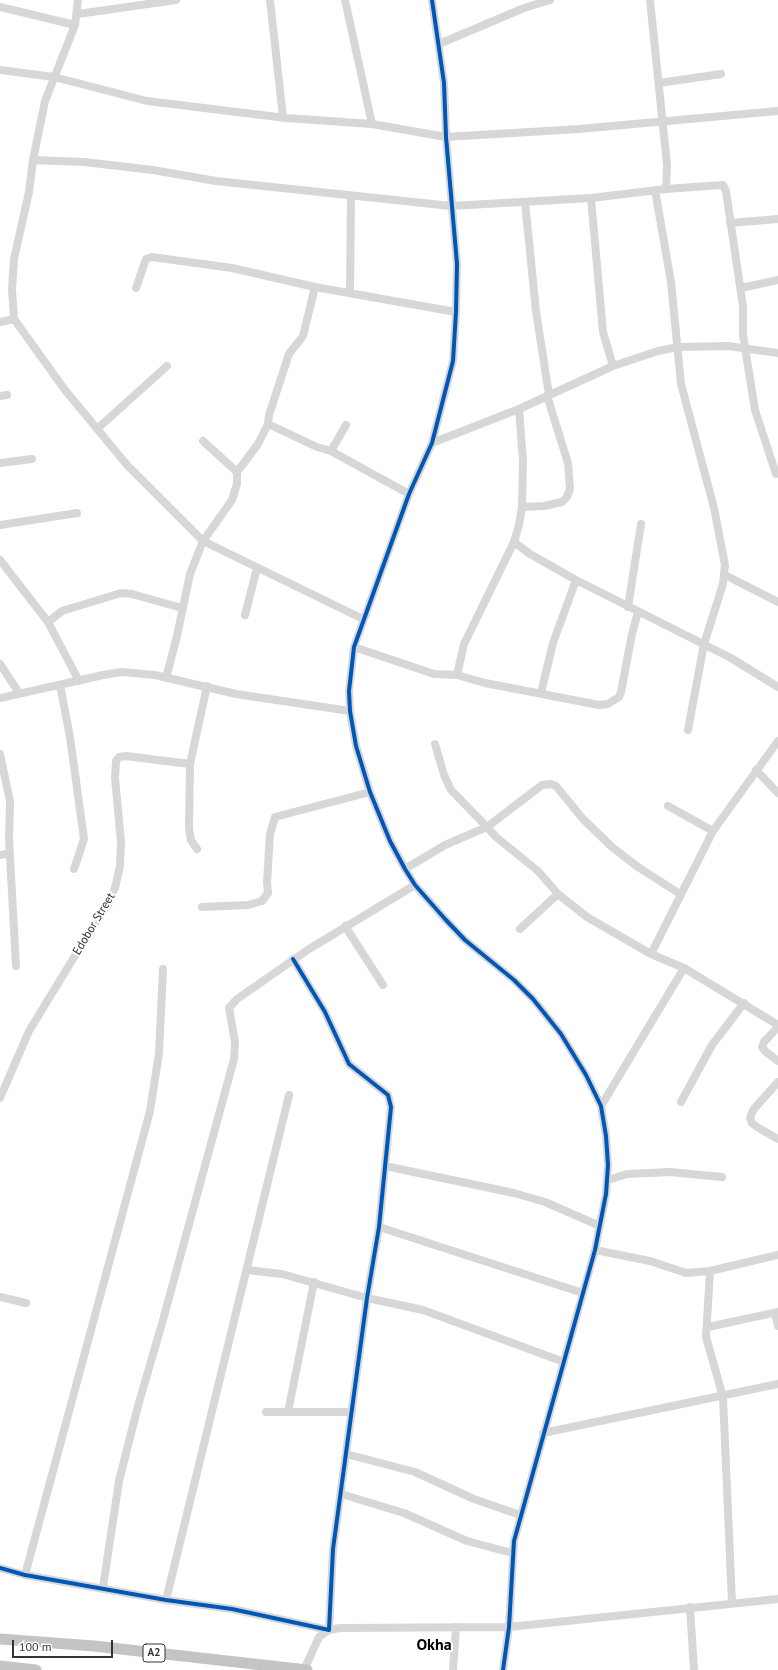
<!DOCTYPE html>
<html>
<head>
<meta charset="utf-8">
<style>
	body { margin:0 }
	#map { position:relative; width:778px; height:1670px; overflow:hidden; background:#fff; font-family:"PT Sans",sans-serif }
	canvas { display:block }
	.scale { position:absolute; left:12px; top:1640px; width:101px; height:18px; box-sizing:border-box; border:2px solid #333; border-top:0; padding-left:5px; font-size:12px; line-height:14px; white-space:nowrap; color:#333; -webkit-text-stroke:3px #fff; paint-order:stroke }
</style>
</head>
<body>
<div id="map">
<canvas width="778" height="1670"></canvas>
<div class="scale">100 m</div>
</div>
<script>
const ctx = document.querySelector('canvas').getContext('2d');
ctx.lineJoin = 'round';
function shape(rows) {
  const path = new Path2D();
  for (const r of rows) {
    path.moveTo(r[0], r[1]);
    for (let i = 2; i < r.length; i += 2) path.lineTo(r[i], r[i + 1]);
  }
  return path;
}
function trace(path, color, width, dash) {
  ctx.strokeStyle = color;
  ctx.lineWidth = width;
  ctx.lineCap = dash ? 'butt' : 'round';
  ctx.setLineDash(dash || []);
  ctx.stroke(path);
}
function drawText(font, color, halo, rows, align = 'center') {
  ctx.font = font + ' "PT Sans",sans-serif';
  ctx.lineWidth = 4;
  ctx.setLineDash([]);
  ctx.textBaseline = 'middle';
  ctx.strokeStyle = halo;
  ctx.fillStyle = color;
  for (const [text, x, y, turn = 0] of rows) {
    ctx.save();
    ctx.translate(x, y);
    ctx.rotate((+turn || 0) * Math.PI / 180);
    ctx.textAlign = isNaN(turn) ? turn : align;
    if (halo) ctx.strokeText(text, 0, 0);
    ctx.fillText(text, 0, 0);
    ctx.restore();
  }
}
const minor = shape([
	[270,0,283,117],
	[345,0,372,124],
	[432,0,444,83,446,137,457,264,456,312,453,361,432,443,409,494,354,647,349,691,350,711,356,746,370,792,390,841,405,869,415,885,445,919,465,940,514,980,533,999,561,1034,586,1075,601,1106,606,1136,608,1165,606,1194,595,1250,514,1541,509,1627,503,1670],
	[650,0,667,165,666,189],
	[0,7,75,25],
	[78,14,176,0],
	[439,44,524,8,550,0],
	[0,70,54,77,147,101,286,118,372,124,446,137,579,129,778,111],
	[659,83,721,74],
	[33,160,84,162,153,170,216,181,451,206,591,198,666,189,723,185,726,191,743,307,743,335,755,410,776,474],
	[655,190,671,282,681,384,714,508,725,565,723,584,704,644,688,730],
	[591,198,603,332,613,366],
	[525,202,536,311,549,395],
	[730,223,778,219],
	[136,288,146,259,152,257,232,268,315,287,456,312],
	[741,288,778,280],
	[350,293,351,196],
	[14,319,12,290,14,259,29,192,33,160,45,101,75,25,78,0],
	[0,322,14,319,65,390,127,465,203,541,363,619],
	[0,396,7,395],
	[268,424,269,415,289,354,303,336,315,287],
	[97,429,167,366],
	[203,441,237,472],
	[432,443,519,409,613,366,658,351,678,347,728,346,778,353],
	[331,451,346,425],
	[0,463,32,459],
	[522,507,544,506,562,502,567,497,570,489,568,463,547,396],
	[0,525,77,513],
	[514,542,530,554,576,580,731,658,778,687],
	[0,560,48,622,79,681],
	[725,575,778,602],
	[628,607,641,524],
	[245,615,257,568],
	[48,622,62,611,121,593,132,594,182,608],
	[354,647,434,674,457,675,485,683,599,705,608,704,619,697,621,692,632,634,638,612],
	[0,664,19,693],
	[457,675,464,644,514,542,519,525,522,507,523,461,519,409],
	[166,678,177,636,190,574,203,541,232,500,237,484,237,472,258,444,268,424,317,447,331,451,409,494],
	[60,685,70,737,84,839,74,869],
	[541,693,553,643,576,580],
	[0,698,103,675,122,672,155,675,236,694,350,711],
	[435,744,444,775,451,790,487,827,542,785,551,784,556,786,583,819,613,848,638,867,680,894],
	[0,754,10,801,9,839,16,966],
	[756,770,778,793],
	[668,806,713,831],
	[197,849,191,840,189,828,190,764,207,686],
	[0,855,10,853],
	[405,869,445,845,487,827,496,837,538,871,558,894,587,917,651,954,684,968,778,1025],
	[202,907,248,905,262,901,268,893,267,883,270,834,275,817,370,792],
	[345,926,383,985],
	[520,929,558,894],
	[651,954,713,831,778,741],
	[778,1027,764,1042,762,1047,765,1051,778,1061],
	[778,1082,753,1110,750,1118,752,1123,757,1127,778,1139],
	[0,1098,29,1031,98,918,108,905,115,888,120,866,121,842,115,778,116,761,119,757,126,756,190,764],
	[681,1102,712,1045,744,1003],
	[601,1106,684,968],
	[385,1166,514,1193,545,1202,600,1226],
	[608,1180,627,1174,670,1172,722,1177],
	[379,1227,583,1293],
	[595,1250,650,1261,686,1273,710,1271,778,1255],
	[247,1270,282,1274,367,1298,423,1310,564,1362],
	[710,1271,706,1337,723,1397,732,1603],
	[0,1297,26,1303],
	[778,1312,776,1317,778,1326],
	[708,1327,778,1312],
	[266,1412,352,1412],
	[288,1412,314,1282],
	[543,1433,778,1384],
	[346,1454,415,1472,474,1499,520,1515],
	[341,1494,404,1513,467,1541,512,1553],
	[0,1568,25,1575,166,1600,232,1609,329,1630,333,1549,367,1298,379,1227,391,1107,388,1095,349,1064,325,1012,293,959],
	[25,1575,150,1111,159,1053,163,969],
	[103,1587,119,1481,138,1406,163,1320,234,1059,235,1042,229,1008,237,999,309,949,415,885],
	[166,1600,289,1095],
	[690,1607,694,1670],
	[304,1670,319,1637,329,1630,340,1628,509,1627,778,1599],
	[453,1670,456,1627]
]);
const highway = shape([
	[0,1639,94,1646,307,1670],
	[0,1666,36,1670]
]);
const cycleway = shape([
	[432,0,444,83,446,137,457,264,456,312,453,361,432,443,409,494,354,647,349,691,350,711,356,746,370,792,390,841,405,869,415,885,445,919,465,940,514,980,533,999,561,1034,586,1075,601,1106,606,1136,608,1165,606,1194,595,1250,514,1541,509,1627,503,1670],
	[0,1568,25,1575,166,1600,232,1609,329,1630,333,1549,367,1298,379,1227,391,1107,388,1095,349,1064,325,1012,293,959]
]);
const shields = [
	[154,1653,22]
];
const shieldNames = [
	["A2",154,1653]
];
const streetNames = [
	["Edobor Street",94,924,-59]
];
const districtNames = [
	["Okha",434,1645]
];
trace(minor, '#d7d7d7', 8);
trace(highway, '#c4c4c4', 11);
trace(cycleway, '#0057b8', 4);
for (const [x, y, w] of shields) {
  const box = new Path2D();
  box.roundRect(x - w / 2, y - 9, w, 18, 3);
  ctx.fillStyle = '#fff';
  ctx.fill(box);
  trace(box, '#333', 1);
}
drawText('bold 11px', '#333', null, shieldNames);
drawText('12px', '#333', '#fff', streetNames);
drawText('bold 16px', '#000', '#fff', districtNames);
</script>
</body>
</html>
